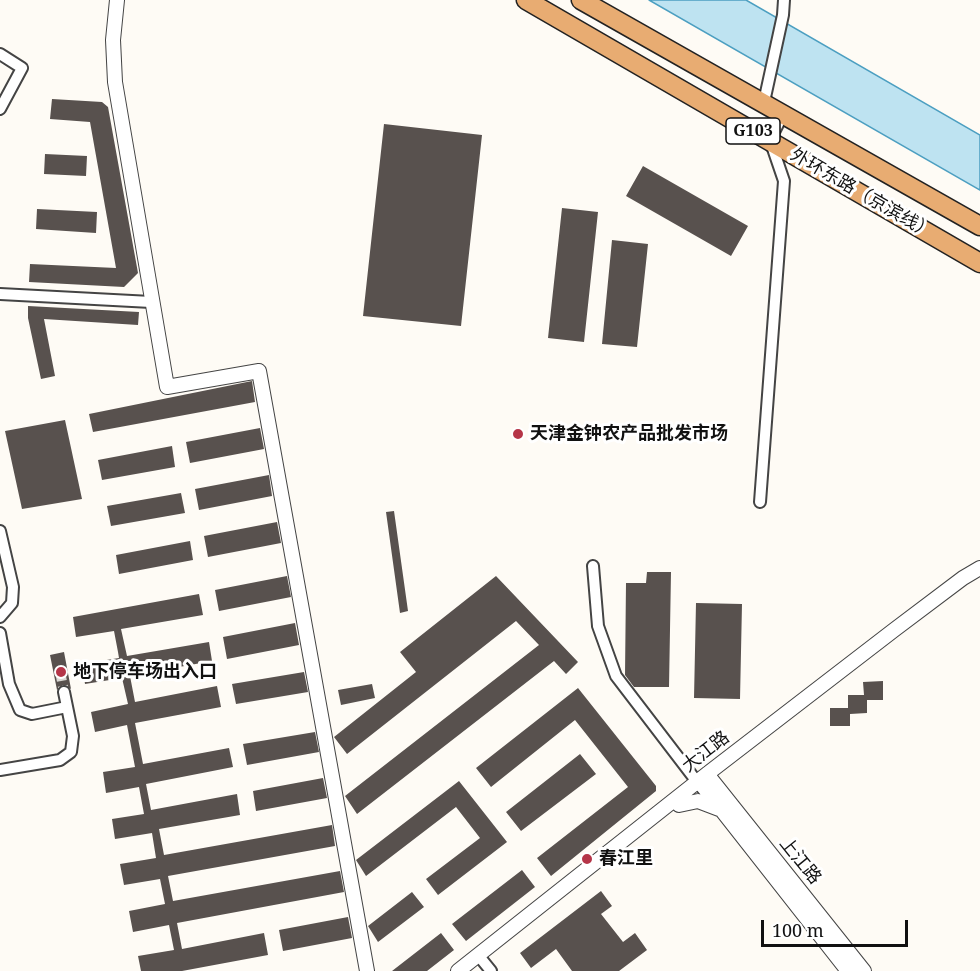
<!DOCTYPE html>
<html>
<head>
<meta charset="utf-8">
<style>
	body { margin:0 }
	#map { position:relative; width:980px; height:971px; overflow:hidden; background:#fefbf5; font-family:"Noto Serif",serif }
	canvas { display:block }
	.scale { position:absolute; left:761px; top:920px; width:147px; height:27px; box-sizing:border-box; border:3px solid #111; border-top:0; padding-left:8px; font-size:18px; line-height:21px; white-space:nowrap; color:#111; -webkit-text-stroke:4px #fff; paint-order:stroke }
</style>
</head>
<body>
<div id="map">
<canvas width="980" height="971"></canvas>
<div class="scale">100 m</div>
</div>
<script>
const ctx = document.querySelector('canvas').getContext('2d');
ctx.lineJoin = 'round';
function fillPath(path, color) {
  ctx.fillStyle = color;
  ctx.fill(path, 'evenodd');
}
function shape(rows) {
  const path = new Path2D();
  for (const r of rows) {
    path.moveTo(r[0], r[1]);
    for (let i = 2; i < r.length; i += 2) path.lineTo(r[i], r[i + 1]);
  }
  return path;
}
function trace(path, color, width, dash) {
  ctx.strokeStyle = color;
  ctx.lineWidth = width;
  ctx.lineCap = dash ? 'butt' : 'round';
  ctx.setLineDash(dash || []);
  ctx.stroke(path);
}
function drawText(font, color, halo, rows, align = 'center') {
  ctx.font = font + ' "Noto Serif","Noto Sans SC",serif';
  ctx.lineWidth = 6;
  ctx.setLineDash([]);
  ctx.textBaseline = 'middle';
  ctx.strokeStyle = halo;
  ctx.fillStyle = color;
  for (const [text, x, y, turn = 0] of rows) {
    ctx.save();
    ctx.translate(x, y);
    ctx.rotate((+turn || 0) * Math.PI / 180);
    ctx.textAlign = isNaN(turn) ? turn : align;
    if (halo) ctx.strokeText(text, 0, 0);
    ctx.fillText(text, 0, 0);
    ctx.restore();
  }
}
const water = shape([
	[649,0,746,0,980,135,980,190,649,0]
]);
const building = shape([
	[52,99,102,102,108,107,138,273,124,287,29,282,30,264,116,268,90,122,50,119],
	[384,124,482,135,461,326,363,316],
	[45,154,87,156,86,176,44,174],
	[643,166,748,226,731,256,626,196],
	[562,208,598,212,584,342,548,338],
	[37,209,97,212,96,233,36,229],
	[612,240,648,244,637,347,602,344],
	[28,306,139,312,138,325,44,319,55,376,41,379,28,318],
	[252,381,255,402,93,432,89,414],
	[65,420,82,499,22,509,5,431],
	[260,428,264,449,190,463,186,442],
	[172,446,175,467,102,480,98,460],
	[269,475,272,496,199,510,195,489],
	[181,493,185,513,111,526,107,506],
	[394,511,408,611,400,613,386,512],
	[277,522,281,543,208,557,204,536],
	[190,541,193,560,119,574,116,555],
	[647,572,671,572,669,687,634,687,625,675,626,583,646,583],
	[287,576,291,597,219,611,215,590],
	[496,576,578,662,566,674,554,661,357,814,345,796,539,645,516,621,347,754,334,737,416,672,400,652],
	[199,594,203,615,121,629,127,656,209,642,212,661,130,676,135,702,217,686,221,707,135,723,143,764,229,748,233,767,146,784,151,810,237,794,240,815,159,829,164,855,332,825,335,846,168,876,173,901,340,871,344,892,177,923,182,949,264,933,268,955,182,971,141,971,138,956,174,950,169,925,133,932,129,911,165,904,160,879,124,885,120,864,156,858,152,833,115,839,112,819,144,814,139,787,106,793,103,772,135,767,127,725,95,732,91,712,128,704,122,678,85,684,82,664,119,658,118,652,114,631,76,637,73,617],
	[696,603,742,604,740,699,694,698],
	[295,623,299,645,227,659,223,637],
	[64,652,71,689,63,685,57,690,50,655],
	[304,672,308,692,236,704,232,684],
	[883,681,883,700,867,700,867,713,850,714,850,726,830,726,830,708,848,708,848,695,864,695,863,682],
	[372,684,375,698,341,705,338,690],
	[578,688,656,786,656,791,551,876,537,858,628,787,575,720,491,787,476,768],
	[315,732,319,752,247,765,243,744],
	[580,754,596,774,521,831,506,812],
	[323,778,327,798,256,811,253,791],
	[459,781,507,842,438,895,426,879,480,838,456,807,366,876,356,860],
	[522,870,535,887,466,941,452,924],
	[601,891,612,906,601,914,623,942,635,933,647,950,619,971,572,971,556,949,531,968,520,953],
	[412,892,424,907,378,942,368,926],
	[348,917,352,938,283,951,279,930],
	[441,933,454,950,427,971,392,971]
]);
const minorTunnel = shape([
	[60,671,64,692]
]);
const minor = shape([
	[0,54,22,68,0,109],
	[764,102,783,15,784,0],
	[0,294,151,302],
	[760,502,784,181,770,140,783,114],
	[0,531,13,587,12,603,0,617],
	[593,566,598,626,616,676,701,787],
	[0,633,9,684,20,710,32,714,67,707],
	[0,770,60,760,71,752,73,736,64,692],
	[478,955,491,971]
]);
const tertiary = shape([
	[117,0,113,40,115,82,167,387,259,371,367,971],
	[707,774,864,971],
	[698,780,848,971],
	[679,805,698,801,719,809],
	[458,971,707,774,894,630,963,578,980,568]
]);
const trunk = shape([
	[526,0,980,263],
	[581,0,980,226]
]);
const markers = [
	[518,434,6,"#b53548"],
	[61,672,6,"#b53548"],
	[587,859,6,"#b53548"]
];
const shields = [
	[753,131,54]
];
const shieldNames = [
	["G103",753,131]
];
const streetNames = [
	["外环东路（京滨线）",862,194,30],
	["大江路",706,752,-38],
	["上江路",800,861,51]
];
const poiNames = [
	["天津金钟农产品批发市场",530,434],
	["地下停车场出入口",73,672],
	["春江里",599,859]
];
fillPath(water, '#bee3f1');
trace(water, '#4c9fc1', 1.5);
fillPath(building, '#58514e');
trace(minorTunnel, '#dad8d3', 10, [10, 5]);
trace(minor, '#444', 14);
trace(tertiary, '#444', 16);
trace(trunk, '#222', 21);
trace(minor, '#fff', 10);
trace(tertiary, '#fff', 14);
trace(trunk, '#e8ac72', 18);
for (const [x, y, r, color] of markers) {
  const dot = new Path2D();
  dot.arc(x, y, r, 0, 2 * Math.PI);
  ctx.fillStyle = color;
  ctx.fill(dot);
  trace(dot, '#fff', 2);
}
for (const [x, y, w] of shields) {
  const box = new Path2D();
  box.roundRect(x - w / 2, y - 13, w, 26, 4.5);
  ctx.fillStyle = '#fff';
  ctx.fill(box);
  trace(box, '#111', 1.5);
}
drawText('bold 16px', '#111', null, shieldNames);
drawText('18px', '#111', '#fff', streetNames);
drawText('bold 18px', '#111', '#fff', poiNames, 'left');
</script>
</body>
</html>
